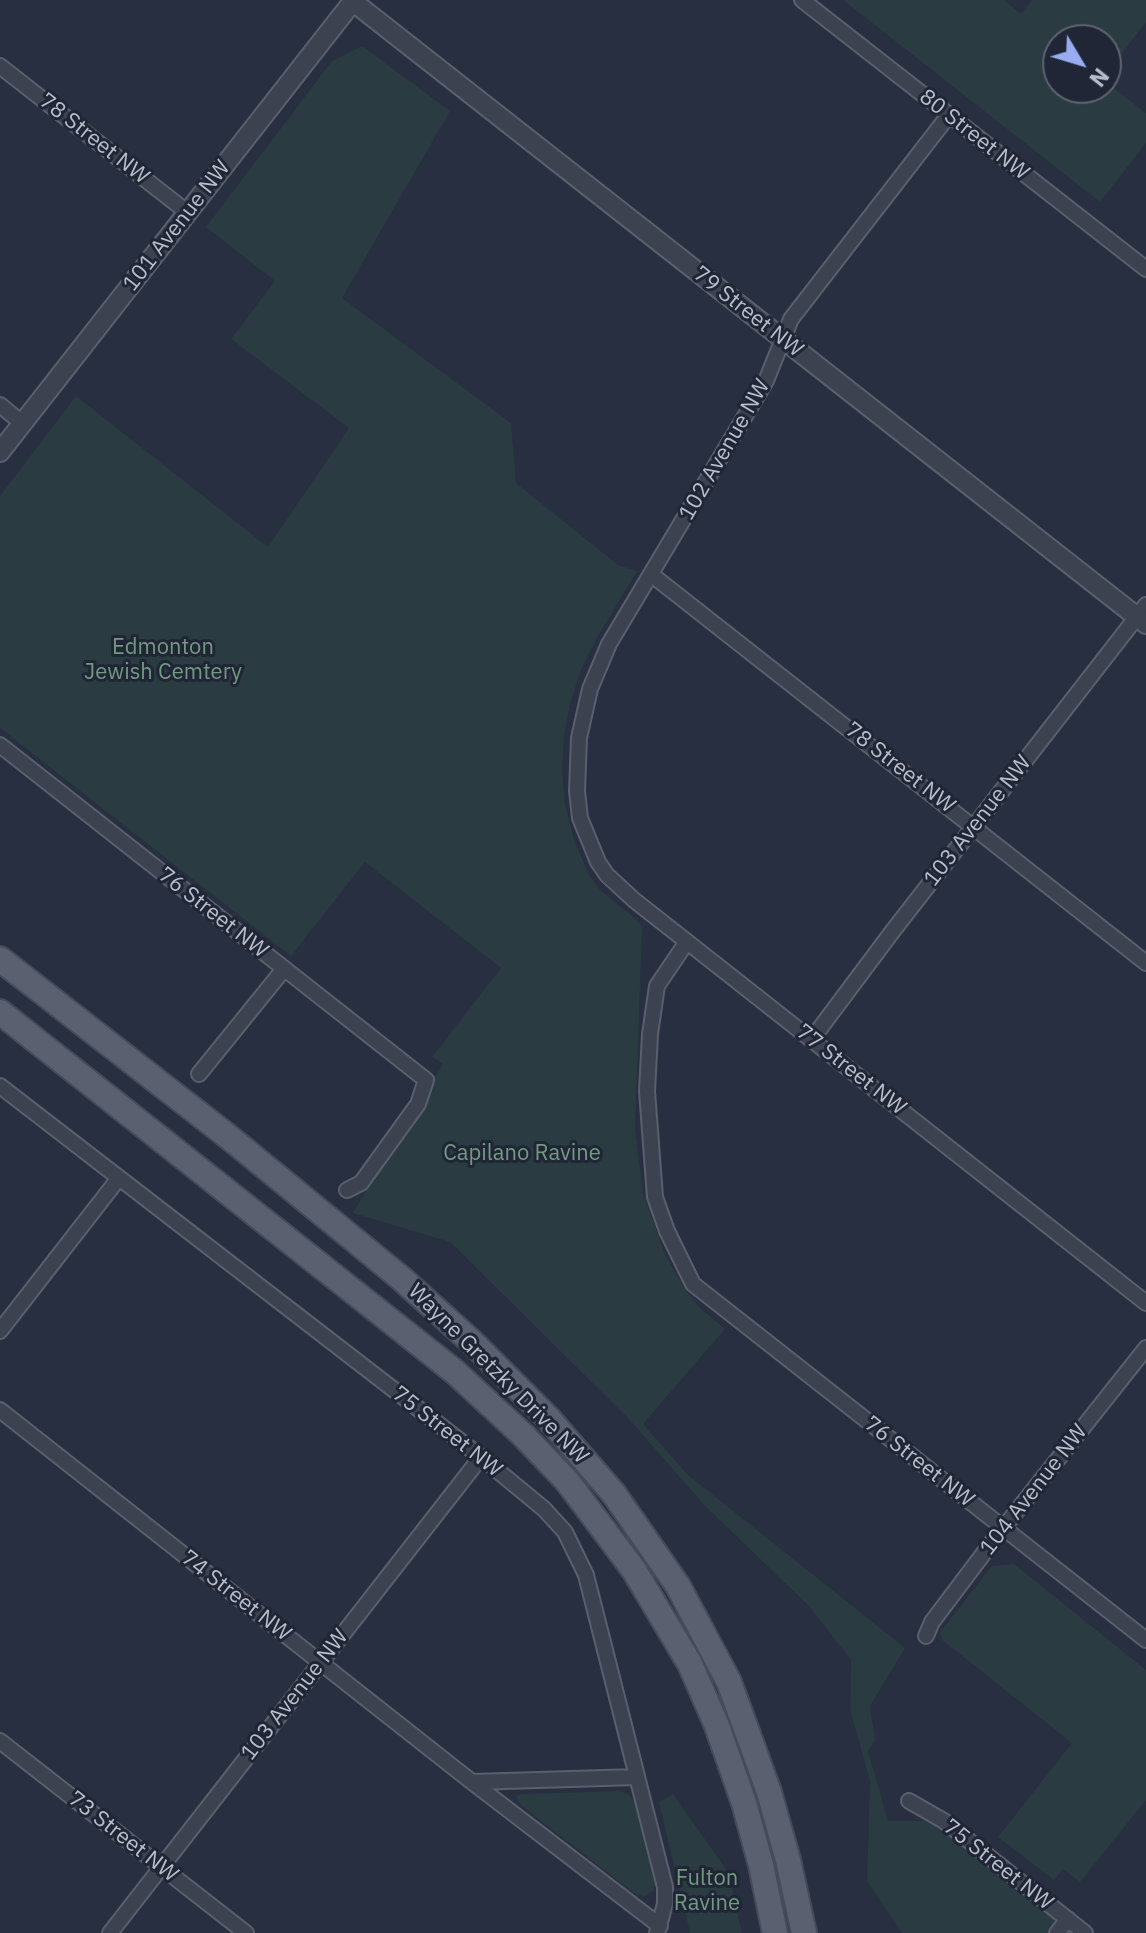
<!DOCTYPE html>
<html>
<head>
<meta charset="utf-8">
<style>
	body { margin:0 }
	#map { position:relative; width:1146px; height:1933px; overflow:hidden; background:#282f40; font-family:"IBM Plex Sans",sans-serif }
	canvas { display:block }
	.north { position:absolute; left:1042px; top:24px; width:80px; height:80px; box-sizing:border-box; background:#212636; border:2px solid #5e6271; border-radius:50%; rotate:128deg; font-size:22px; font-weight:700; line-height:32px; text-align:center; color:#b9bdca }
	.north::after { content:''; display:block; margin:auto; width:28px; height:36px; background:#97acf1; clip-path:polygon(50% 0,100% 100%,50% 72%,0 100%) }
</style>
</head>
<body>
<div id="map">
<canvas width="1146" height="1933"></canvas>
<div class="north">N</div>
</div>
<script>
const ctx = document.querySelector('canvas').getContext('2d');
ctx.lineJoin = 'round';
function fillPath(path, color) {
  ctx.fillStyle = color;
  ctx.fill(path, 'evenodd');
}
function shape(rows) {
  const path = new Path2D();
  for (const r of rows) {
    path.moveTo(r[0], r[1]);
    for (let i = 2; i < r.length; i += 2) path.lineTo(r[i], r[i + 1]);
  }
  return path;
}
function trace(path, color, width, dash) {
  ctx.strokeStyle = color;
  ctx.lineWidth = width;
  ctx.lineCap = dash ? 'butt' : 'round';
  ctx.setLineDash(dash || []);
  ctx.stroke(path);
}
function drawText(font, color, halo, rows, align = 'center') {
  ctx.font = font + ' "IBM Plex Sans",sans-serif';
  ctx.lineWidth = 6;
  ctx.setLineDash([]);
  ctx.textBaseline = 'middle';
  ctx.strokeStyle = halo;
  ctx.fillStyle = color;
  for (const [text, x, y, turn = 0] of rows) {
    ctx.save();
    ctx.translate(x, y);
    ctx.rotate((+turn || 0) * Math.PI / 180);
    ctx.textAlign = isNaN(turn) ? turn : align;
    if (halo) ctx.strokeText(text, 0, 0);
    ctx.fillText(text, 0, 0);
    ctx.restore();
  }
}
const green = shape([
	[843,0,1004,0,1021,14,1032,0,1146,0,1146,22,1106,74,1106,40,1058,40,1058,88,1106,88,1106,82,1146,113,1146,143,1100,202],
	[362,46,450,111,342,298,511,423,516,483,618,565,637,571,594,643,581,670,570,704,564,737,562,769,565,804,574,840,589,875,601,891,636,919,642,927,635,1129,643,1193,665,1254,684,1288,699,1307,725,1329,643,1424,688,1475,905,1648,870,1706,875,1741,868,1751,888,1821,944,1821,1068,1919,1057,1933,902,1933,867,1881,870,1781,850,1709,851,1660,808,1605,706,1507,627,1417,450,1242,353,1213,443,1064,432,1057,501,968,365,862,291,956,0,728,0,496,76,396,268,547,349,428,231,339,275,281,206,227,332,61],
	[1014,1564,1146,1670,1146,1800,1080,1882,1063,1869,1054,1880,998,1837,1072,1743,942,1640,940,1632,992,1566],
	[620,1791,629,1795,636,1803,656,1883,653,1891,645,1896,635,1894,521,1805,516,1797,521,1794],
	[673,1794,728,1872,742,1933,690,1933,659,1802]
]);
const minor = shape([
	[802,0,1146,269],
	[0,66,187,212],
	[949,115,791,319,766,381,609,644,590,689,579,738,577,791,580,818,598,862,607,875,634,900,1146,1303],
	[0,405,22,423],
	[652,575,1146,963],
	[0,745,426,1080,418,1104,361,1183,347,1190],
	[686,943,657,986,650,1034,647,1091,655,1197,667,1231,693,1284,1146,1640],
	[812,1039,892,932,1146,605],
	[199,1074,284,969],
	[0,1086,481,1457,544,1509,565,1532,586,1575,665,1887,665,1904,657,1933],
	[0,1331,119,1178],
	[0,1410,472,1782,660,1926],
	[926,1636,932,1622,993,1541,1146,1348],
	[0,1741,246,1933],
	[472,1782,637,1777],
	[909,1801,944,1821,1085,1933],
	[110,1933,481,1457],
	[1057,1933,1068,1919]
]);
const tertiary = shape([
	[351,0,1146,624],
	[0,452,354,0]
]);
const primary = shape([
	[0,959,230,1138,402,1279,474,1344,548,1418,614,1494,678,1586,729,1682,769,1792,788,1860,804,1933],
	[0,1012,455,1372,523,1435,567,1481,634,1570,690,1664,717,1726,744,1803,761,1865,775,1933]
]);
const streetNames = [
	["80 Street NW",974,135,38],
	["78 Street NW",94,139,38],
	["101 Avenue NW",177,226,-52],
	["79 Street NW",748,312,38],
	["102 Avenue NW",725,450,-60],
	["78 Street NW",900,768,38],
	["103 Avenue NW",978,821,-52],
	["76 Street NW",213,913,38],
	["77 Street NW",851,1070,38],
	["Wayne Gretzky Drive NW",498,1374,45],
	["75 Street NW",447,1432,38],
	["76 Street NW",919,1462,38],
	["104 Avenue NW",1034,1490,-52],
	["74 Street NW",236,1596,38],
	["103 Avenue NW",295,1695,-52],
	["73 Street NW",123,1837,38],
	["75 Street NW",998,1865,38]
];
const parkNames = [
	["Edmonton",163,648],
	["Jewish Cemtery",163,673],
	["Capilano Ravine",522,1154],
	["Fulton",707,1879],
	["Ravine",707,1904]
];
fillPath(green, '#2a3b41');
trace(minor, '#5a5f6d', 18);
trace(tertiary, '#5a5f6d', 22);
trace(primary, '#464a59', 28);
trace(minor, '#3c4250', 14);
trace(tertiary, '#3c4250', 18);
trace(primary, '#5a6070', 24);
drawText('22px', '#b9bdca', '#212636', streetNames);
drawText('22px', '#729a81', '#212636', parkNames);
</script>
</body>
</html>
